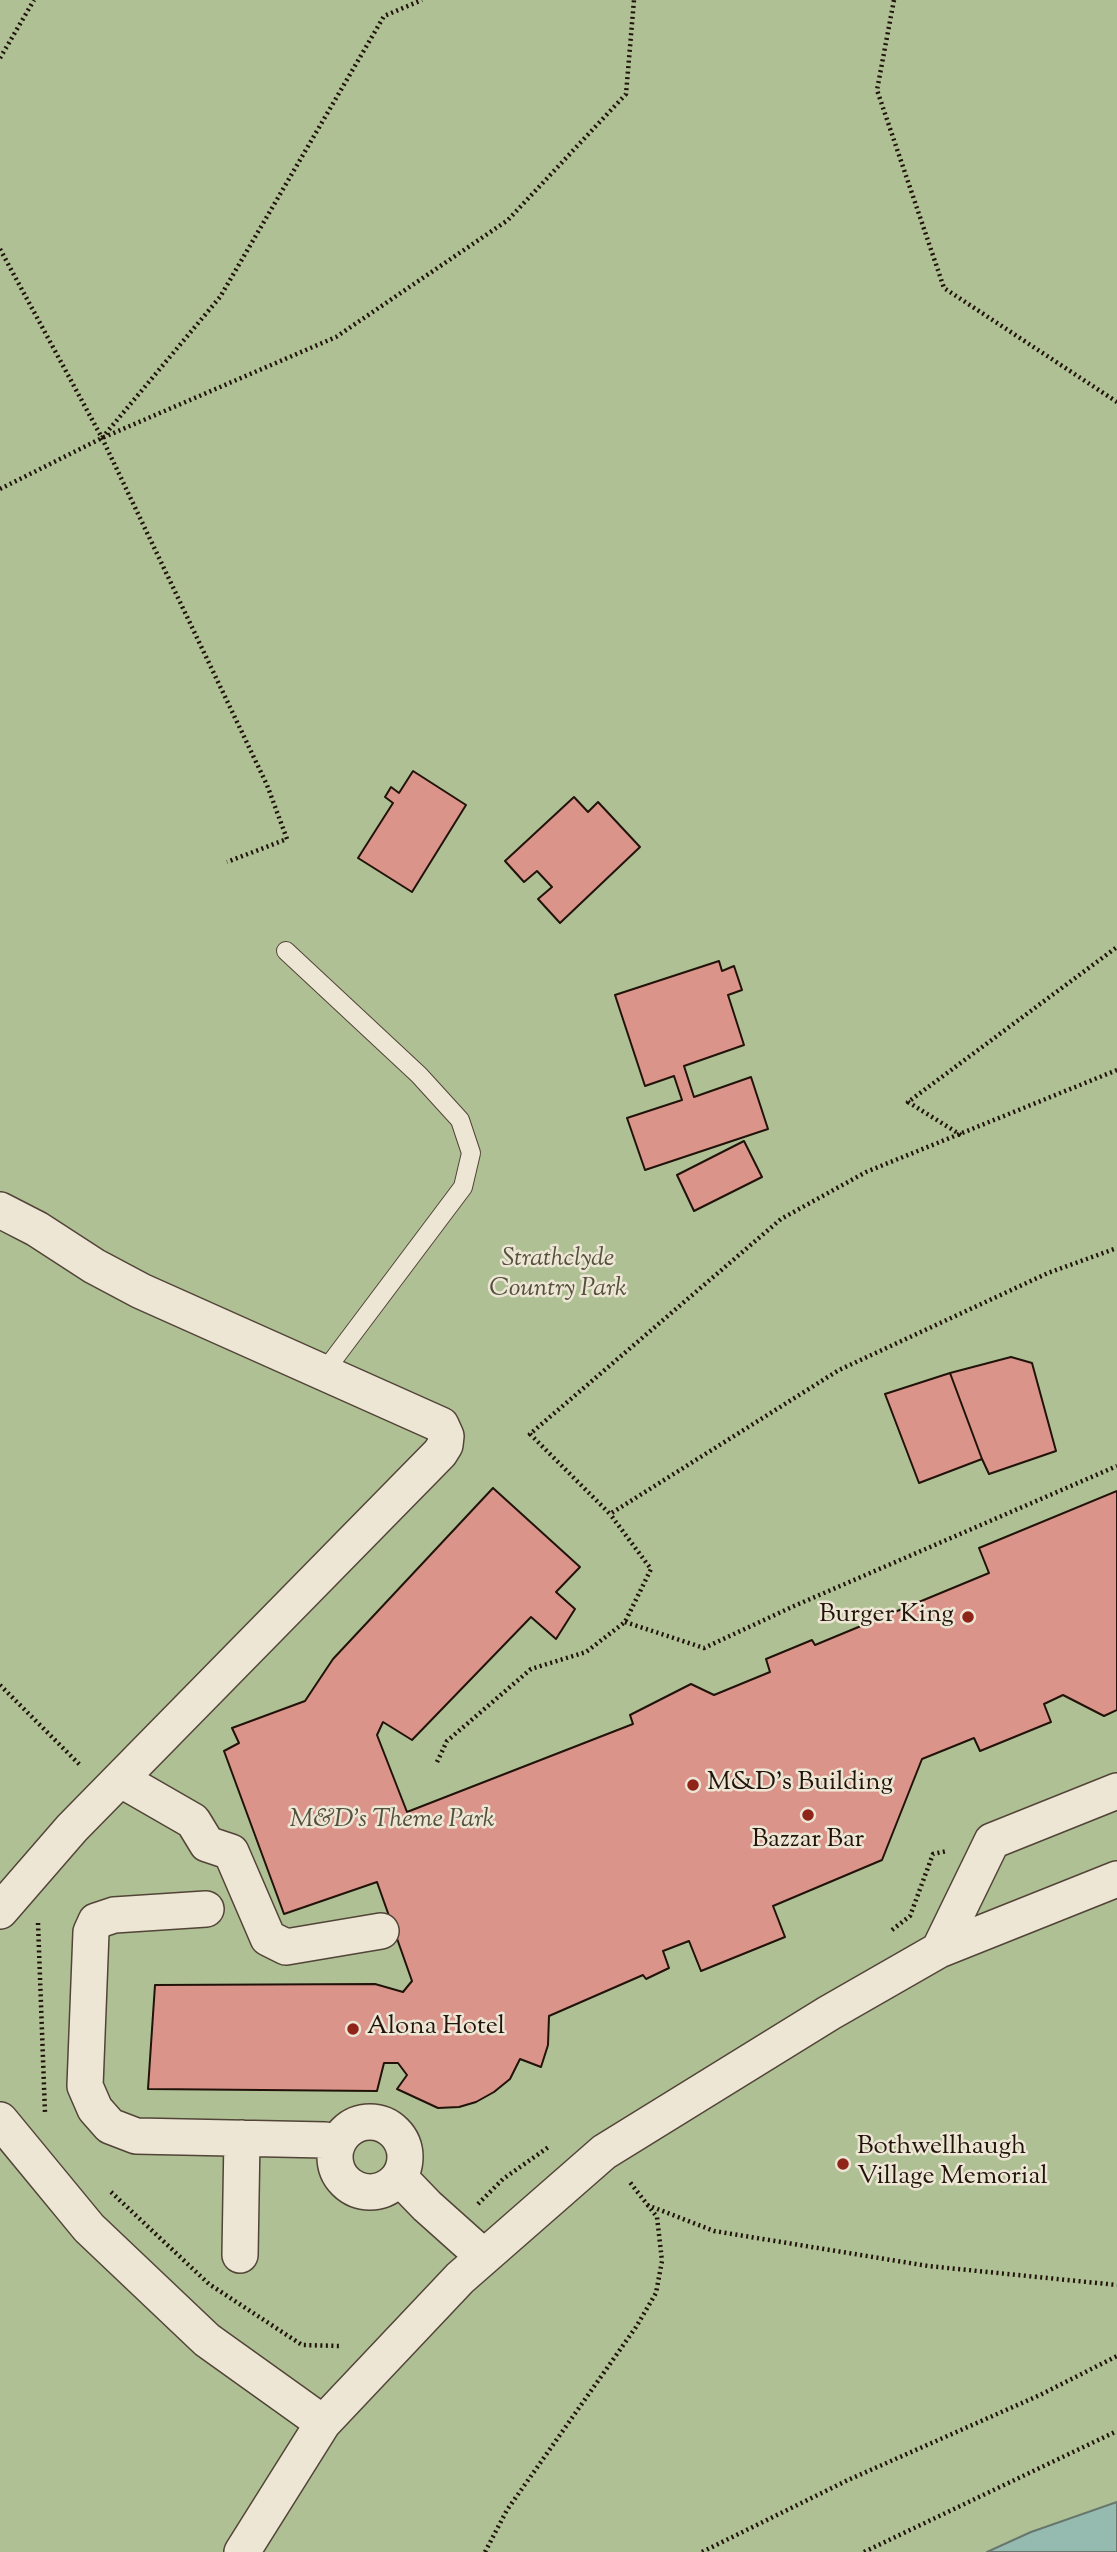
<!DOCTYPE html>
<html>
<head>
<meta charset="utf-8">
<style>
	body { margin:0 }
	canvas { display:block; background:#e3d8be }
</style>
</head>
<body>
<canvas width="1117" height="2552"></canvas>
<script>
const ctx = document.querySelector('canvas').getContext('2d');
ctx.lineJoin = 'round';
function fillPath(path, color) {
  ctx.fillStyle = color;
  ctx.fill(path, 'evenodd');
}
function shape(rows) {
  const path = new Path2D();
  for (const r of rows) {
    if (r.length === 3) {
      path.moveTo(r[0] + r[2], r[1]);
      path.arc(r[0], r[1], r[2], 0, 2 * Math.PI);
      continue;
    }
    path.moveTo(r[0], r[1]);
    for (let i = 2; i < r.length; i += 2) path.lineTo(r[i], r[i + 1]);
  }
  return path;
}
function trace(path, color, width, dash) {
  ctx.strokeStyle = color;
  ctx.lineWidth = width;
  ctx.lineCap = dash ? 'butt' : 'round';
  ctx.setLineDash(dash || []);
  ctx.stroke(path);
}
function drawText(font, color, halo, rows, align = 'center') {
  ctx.font = font + ' "Sorts Mill Goudy",serif';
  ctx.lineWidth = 5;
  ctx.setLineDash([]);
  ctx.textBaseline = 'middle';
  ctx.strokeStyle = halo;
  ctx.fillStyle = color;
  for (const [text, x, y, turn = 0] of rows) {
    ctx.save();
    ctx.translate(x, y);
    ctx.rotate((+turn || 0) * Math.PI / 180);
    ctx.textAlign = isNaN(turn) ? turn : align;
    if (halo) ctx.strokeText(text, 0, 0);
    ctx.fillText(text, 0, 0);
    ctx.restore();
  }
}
const green = shape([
	[0,0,1117,0,1117,2552,0,2552]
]);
const water = shape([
	[1117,2502,1117,2552,987,2552,1031,2532,1117,2502]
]);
const building = shape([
	[413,771,466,805,412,892,358,858,393,803,385,797,391,787,399,793,413,771],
	[574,797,588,812,598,802,640,847,560,923,538,899,552,887,537,871,524,882,505,861,574,797],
	[719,961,722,971,734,966,742,990,728,995,744,1045,684,1066,694,1097,751,1077,768,1129,645,1170,627,1118,682,1100,674,1076,645,1086,615,995,719,961],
	[744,1141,762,1177,694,1211,677,1175,744,1141],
	[1011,1357,1032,1363,1056,1451,989,1474,982,1459,950,1373,1011,1357],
	[950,1373,982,1459,919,1483,885,1394,950,1373],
	[493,1488,580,1567,556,1592,575,1609,556,1639,531,1617,412,1740,383,1722,377,1735,407,1812,633,1724,630,1715,691,1684,714,1695,770,1672,766,1659,812,1640,815,1645,989,1573,979,1548,1117,1491,1117,1710,1104,1716,1063,1695,1044,1704,1051,1722,980,1751,974,1738,922,1759,882,1860,773,1906,785,1937,701,1971,689,1941,663,1951,669,1968,646,1979,643,1975,549,2016,548,2045,541,2067,520,2059,510,2079,494,2092,476,2102,459,2107,438,2108,397,2089,407,2075,398,2063,384,2063,377,2091,148,2089,155,1985,375,1984,403,1992,412,1981,377,1882,284,1914,224,1751,239,1743,232,1728,305,1701,333,1659,493,1488]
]);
const path = shape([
	[894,0,877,90,944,288,1117,402],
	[0,58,34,0],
	[0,249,102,438,267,785,287,839,227,862],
	[102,438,220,297,384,16,422,0],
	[0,489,102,438,336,337,508,220,626,94,634,0],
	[1117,1070,866,1172,781,1219,530,1434,610,1514,839,1370,1048,1273,1117,1248],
	[961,1135,908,1102,1117,947],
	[625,1622,704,1648,794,1606,1117,1466],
	[0,1685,81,1766],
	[437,1762,447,1741,531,1669,586,1652,625,1622,651,1569,610,1514],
	[38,1923,45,2113],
	[892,1930,910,1916,933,1854,947,1851],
	[111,2192,209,2284,302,2345,341,2346],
	[478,2204,503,2179,550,2146],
	[647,2205,714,2231,928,2266,1117,2285],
	[485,2552,507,2510,636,2327,656,2293,662,2261,657,2217,629,2181],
	[702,2552,848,2480,1040,2395,1117,2356],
	[864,2552,1117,2431]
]);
const service = shape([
	[286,951,419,1075,460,1120,471,1153,463,1187,324,1372]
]);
const minor = shape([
	[0,1210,37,1229,94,1266,141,1291,441,1425,446,1436,445,1445,440,1453,72,1828,0,1911],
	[120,1779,193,1821,207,1844,231,1852,268,1938,286,1947,381,1931],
	[206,1909,114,1915,96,1921,91,1932,85,2086,95,2109,110,2126,136,2136,325,2140,337,2145],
	[939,1950,992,1841,1117,1791],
	[0,2120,89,2228,207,2340,323,2423],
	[370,2157,35],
	[399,2177,427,2206,484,2257],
	[240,2255,242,2138],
	[242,2552,323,2423,460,2278,604,2152,829,2013,939,1950,1117,1879]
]);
const markers = [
	[968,1617,7,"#8f2418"],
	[693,1785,7,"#8f2418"],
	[808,1815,7,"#8f2418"],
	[353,2029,7,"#8f2418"],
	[843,2164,7,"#8f2418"]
];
const parkNames = [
	["Strathclyde",558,1261],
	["Country Park",558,1291],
	["M&D's Theme Park",392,1822]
];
const poiNames = [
	["Burger King",954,1617,"right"],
	["M&D's Building",707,1785],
	["Bazzar Bar",808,1842,"center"],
	["Alona Hotel",367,2029],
	["Bothwellhaugh",857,2149],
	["Village Memorial",857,2179]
];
fillPath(green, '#afc095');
fillPath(water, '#95baaf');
trace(water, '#67776d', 2);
fillPath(building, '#db948a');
trace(building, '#21130a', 2);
trace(service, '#524437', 20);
trace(minor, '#524437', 38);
trace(path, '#21130a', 4.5, [2, 3.5]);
trace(service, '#ede6d5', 18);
trace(minor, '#ede6d5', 35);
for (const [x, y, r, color] of markers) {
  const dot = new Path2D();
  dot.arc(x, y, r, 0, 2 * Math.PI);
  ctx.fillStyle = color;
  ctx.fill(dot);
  trace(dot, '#ede6d5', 2.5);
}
drawText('italic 26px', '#53503b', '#ede6d5', parkNames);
drawText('26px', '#21130a', '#ede6d5', poiNames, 'left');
</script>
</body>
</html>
